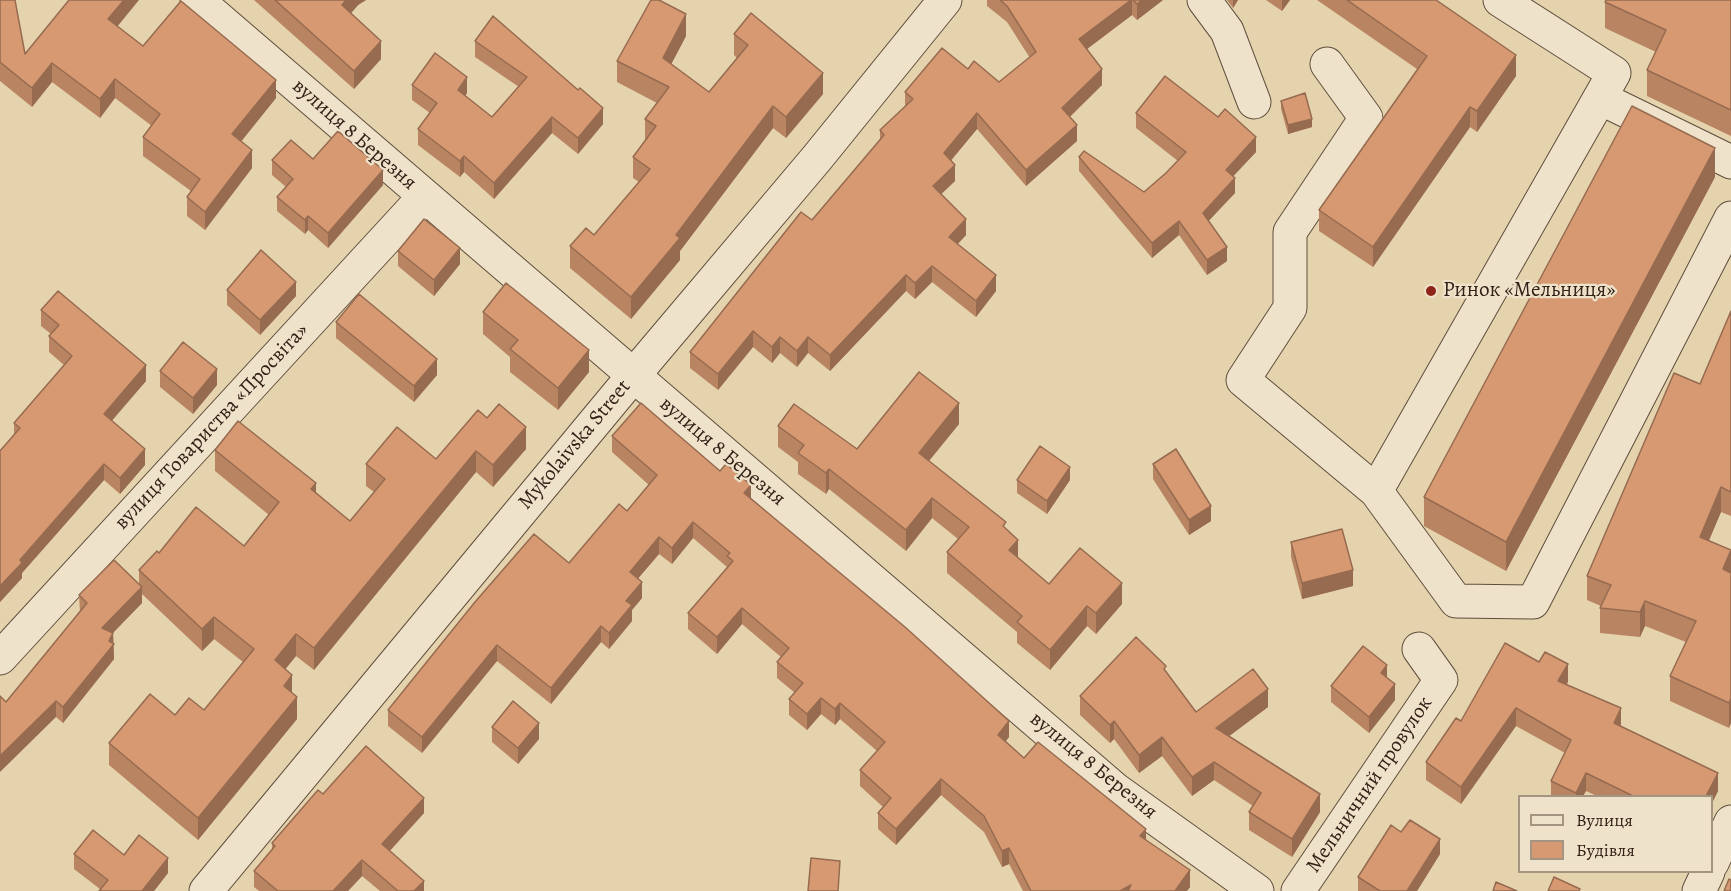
<!DOCTYPE html>
<html>
<head>
<meta charset="utf-8">
<style>
	body { margin:0 }
	#map { position:relative; width:1731px; height:891px; overflow:hidden; background:#e5d3ae; font-family:Alegreya,serif }
	canvas { display:block }
	.legend { position:absolute; left:1518px; top:795px; width:195px; height:78px; box-sizing:border-box; background:#eee2ca; border:2px solid #a39582; margin:0; padding:8px 10px; list-style:none; font-size:18px; color:#322117 }
	.legend li { display:flex; align-items:center; gap:12px; height:30px }
	.legend b { width:30px; border:2px solid #a39582 }
</style>
</head>
<body>
<div id="map">
<canvas width="1731" height="891"></canvas>
<ul class="legend">
<li><b style="height:8px;background:#eee2ca"></b>Вулиця</li>
<li><b style="height:16px;background:#d79972"></b>Будівля</li>
</ul>
</div>
<script>
const ctx = document.querySelector('canvas').getContext('2d');
ctx.lineJoin = 'round';
function shape(rows) {
  const path = new Path2D();
  for (const r of rows) {
    path.moveTo(r[0], r[1]);
    for (let i = 2; i < r.length; i += 2) path.lineTo(r[i], r[i + 1]);
  }
  return path;
}
function trace(path, color, width, dash) {
  ctx.strokeStyle = color;
  ctx.lineWidth = width;
  ctx.lineCap = dash ? 'butt' : 'round';
  ctx.setLineDash(dash || []);
  ctx.stroke(path);
}
function fillPath(path, color) {
  ctx.fillStyle = color;
  ctx.fill(path, 'evenodd');
}
function drawText(font, color, halo, rows, align = 'center') {
  ctx.font = font + ' Alegreya,serif';
  ctx.lineWidth = 4.5;
  ctx.setLineDash([]);
  ctx.textBaseline = 'middle';
  ctx.strokeStyle = halo;
  ctx.fillStyle = color;
  for (const [text, x, y, turn = 0] of rows) {
    ctx.save();
    ctx.translate(x, y);
    ctx.rotate((+turn || 0) * Math.PI / 180);
    ctx.textAlign = isNaN(turn) ? turn : align;
    if (halo) ctx.strokeText(text, 0, 0);
    ctx.fillText(text, 0, 0);
    ctx.restore();
  }
}
const minor = shape([
	[197,0,1116,790,1257,891],
	[1204,0,1227,31,1254,102],
	[1327,64,1366,118,1290,232,1290,308,1243,380,1376,491,1614,73,1500,0],
	[1600,98,1731,162],
	[1376,491,1456,601,1533,602,1731,218],
	[0,658,425,196],
	[1712,863,1731,822],
	[206,891,633,376,817,158,945,0],
	[1298,891,1441,680,1419,649],
	[1699,891,1708,872]
]);
const wall = shape([
	[0,0,25,54,117,26,143,46,276,98,241,141,252,168,205,230,187,216,187,197,191,191,143,156,143,137,152,126,115,98,100,118,52,82,32,107,0,81],
	[254,0,366,0,358,5,351,13,381,59,354,89],
	[987,0,1163,0,1137,20,1132,15,1087,49,1102,85,1070,117,1077,141,1026,186,977,129,951,160,955,181,941,194,966,235,958,244,996,291,976,317,932,282,915,299,906,291,830,371,808,353,797,367,780,353,772,363,753,347,718,390,690,368,690,352,812,220,880,140,880,130,905,107,905,92,968,69,999,82,1030,58,1007,22,987,6],
	[1227,0,1238,0,1233,8],
	[1266,0,1290,0,1282,11],
	[1317,0,1436,0,1516,76,1477,132,1470,127,1373,267,1319,231,1319,210,1417,69],
	[1731,0,1731,136,1647,96,1647,70,1656,52,1605,28,1605,2],
	[734,34,823,94,786,138,773,128,680,251,680,260,631,319,570,268,570,246,594,235,639,182,633,178,633,157,645,140,645,119,657,103,617,82,617,61,686,36,671,64,709,92,737,58,734,55],
	[475,41,603,124,578,154,552,133,494,199,464,172,460,177,418,145,418,129,430,113,412,100,412,85,467,93,465,96,492,117,519,87,475,57],
	[1281,101,1312,127,1288,134,1281,109],
	[1136,113,1256,152,1233,176,1235,193,1208,221,1227,261,1207,275,1179,235,1152,258,1079,171,1079,157,1144,192,1166,173,1178,161,1136,128],
	[313,159,383,185,328,248,308,230,305,234,277,211,277,197,286,187,272,175,272,160],
	[1715,177,1506,571,1424,526,1424,497],
	[398,251,460,264,434,296,398,266],
	[227,290,296,296,260,335,227,305],
	[41,310,146,381,112,420,145,465,120,494,104,480,22,573,22,578,0,602,0,451,14,435,14,423,64,365,49,352,49,336,51,334,41,326],
	[1731,311,1731,516,1721,512,1708,541,1731,550,1729,728,1670,701,1670,676,1686,642,1645,626,1640,637,1600,633,1600,608,1601,606,1587,600,1587,576,1700,384],
	[483,312,589,372,558,410,510,372,510,357,483,334],
	[336,322,437,375,414,402,336,338],
	[160,371,217,385,193,414,160,387],
	[478,410,526,449,493,487,476,472,314,670,296,656,285,669,292,692,297,719,198,840,109,765,109,743,175,715,204,710,243,662,214,639,202,651,142,594,142,603,113,633,114,659,63,723,56,717,6,702,80,612,79,595,139,584,139,570,159,553,244,546,269,515,215,471,215,450,316,492,350,521,374,492,366,486,366,464,436,459],
	[959,424,929,461,1006,529,1018,558,1049,584,1122,604,1096,634,1087,626,1050,670,1017,643,1017,632,947,573,947,552,958,539,932,518,906,551,829,489,826,494,798,474,798,462,778,447,778,426,857,449],
	[612,436,751,499,1009,737,1006,741,1024,758,1146,839,1190,887,1187,891,1023,891,1009,864,1002,867,984,832,941,795,896,845,878,829,878,813,883,807,860,786,860,770,877,751,840,719,835,725,821,714,807,730,789,715,789,699,795,693,777,678,777,662,781,657,742,624,717,654,688,629,688,613,727,567,693,538,672,564,659,554,638,578,642,598,632,610,632,621,609,649,601,642,551,704,497,661,422,753,388,726,388,710,569,563,627,511,649,485,612,452],
	[1153,464,1211,521,1189,535,1153,479],
	[1017,480,1070,480,1047,514,1017,493],
	[1291,542,1353,586,1302,599,1291,557],
	[1166,672,1196,712,1268,707,1229,736,1320,812,1292,857,1249,830,1249,812,1253,806,1214,780,1192,796,1162,756,1139,773,1114,739,1110,743,1080,715,1080,696],
	[1568,682,1566,684,1621,725,1620,726,1718,791,1712,803,1712,796,1597,796,1586,791,1583,796,1551,796,1551,781,1565,753,1516,726,1461,804,1426,780,1426,762,1461,721],
	[1331,686,1395,700,1369,733,1331,702],
	[492,727,539,739,518,764,492,742],
	[323,794,424,813,390,851,424,891,380,891,362,876,348,891,259,891,254,887,254,871,272,850,272,843],
	[74,854,124,855,168,873,154,891,99,891,100,889,74,869],
	[1440,854,1417,891,1358,891,1358,877]
]);
const shadedWall = shape([
	[124,0,139,0,108,38,108,19],
	[346,0,366,0,358,5,342,24,342,5],
	[1131,0,1132,0,1132,15,1079,55,1079,39],
	[1142,0,1163,0,1137,20,1137,4],
	[1233,0,1238,0,1233,8],
	[1282,0,1290,0,1282,11],
	[686,14,686,36,663,80,663,58],
	[381,41,381,59,354,89,354,71],
	[1516,55,1516,76,1477,132,1477,111],
	[52,63,52,82,32,107,32,88],
	[1102,69,1102,85,1062,124,1062,108],
	[823,73,823,94,786,138,786,117],
	[467,77,467,93,458,106,458,90],
	[115,79,115,98,100,118,100,99],
	[276,80,276,98,232,153,232,134],
	[773,106,773,128,680,251,680,260,631,319,631,297,676,235],
	[1470,107,1470,127,1373,267,1373,247],
	[603,108,603,124,578,154,578,138],
	[977,113,977,129,944,169,944,153],
	[552,117,552,133,494,199,494,183],
	[1312,119,1312,127,1288,134,1288,125],
	[1077,125,1077,141,1026,186,1026,170],
	[1256,137,1256,152,1226,184,1226,170],
	[1715,148,1715,177,1506,571,1506,542],
	[252,150,252,168,205,230,205,212],
	[464,156,464,172,460,177,460,161],
	[955,165,955,181,933,202,933,186],
	[383,170,383,185,328,248,328,233],
	[1235,178,1235,193,1203,227,1203,213],
	[308,216,308,230,305,234,305,220],
	[966,219,966,235,949,253,949,237],
	[1179,221,1179,235,1152,258,1152,243],
	[1227,247,1227,261,1207,275,1207,260],
	[460,248,460,264,434,296,434,280],
	[932,266,932,282,915,299,915,283],
	[906,275,906,291,830,371,830,355],
	[996,275,996,291,976,317,976,301],
	[296,282,296,296,260,335,260,320],
	[753,331,753,347,718,390,718,374],
	[780,337,780,353,772,363,772,347],
	[808,337,808,353,797,367,797,351],
	[589,350,589,372,558,410,558,388],
	[437,359,437,375,414,402,414,386],
	[146,365,146,381,104,430,104,414],
	[217,369,217,385,193,414,193,398],
	[959,403,959,424,919,473,919,453],
	[526,427,526,449,493,487,493,465],
	[145,449,145,465,120,494,120,478],
	[476,451,476,472,314,670,314,648],
	[104,464,104,480,22,573,22,578,0,602,0,586,20,560],
	[1070,467,1070,480,1047,514,1047,501],
	[829,469,829,489,826,494,826,473],
	[316,483,316,505,311,489],
	[751,485,751,501,744,493],
	[1721,487,1721,512,1700,562,1700,537],
	[932,498,932,518,906,551,906,530],
	[1211,506,1211,521,1189,535,1189,520],
	[693,522,693,538,672,564,672,548],
	[659,537,659,554,630,588,630,572],
	[1018,540,1018,560,1009,550],
	[1731,550,1731,575,1723,569],
	[1353,570,1353,586,1302,599,1302,583],
	[642,582,642,598,632,610,632,621,609,649,609,633,626,601],
	[1122,583,1122,604,1096,634,1096,613],
	[142,587,142,603,102,644,102,628],
	[1645,601,1645,626,1640,637,1640,612],
	[1087,606,1087,626,1050,670,1050,650],
	[742,608,742,624,717,654,717,637],
	[214,617,214,639,202,651,202,629],
	[601,626,601,642,551,704,551,688],
	[113,633,114,659,63,723,63,707,109,641],
	[296,634,296,656,275,682,275,660],
	[497,645,497,661,422,753,422,737],
	[1568,664,1568,682,1558,698,1558,681],
	[1387,665,1387,681,1381,673],
	[292,675,292,697,284,686],
	[1395,684,1395,700,1369,733,1369,717],
	[1268,689,1268,707,1216,746,1216,728],
	[297,697,297,719,198,840,198,818],
	[821,698,821,714,807,730,807,714],
	[1731,698,1731,723,1729,728,1729,703],
	[56,701,56,717,0,772,0,756],
	[840,703,840,719,835,725,835,709],
	[1516,708,1516,726,1461,804,1461,787],
	[1621,708,1621,725,1614,741,1614,723],
	[1009,721,1009,737,998,751,998,735],
	[1114,721,1114,739,1110,743,1110,725],
	[539,723,539,739,518,764,518,748],
	[1162,737,1162,756,1139,773,1139,755],
	[1214,762,1214,780,1192,796,1192,777],
	[1586,773,1586,791,1583,796,1576,796,1576,793],
	[1718,773,1718,791,1712,803,1712,796,1706,796],
	[941,779,941,795,896,845,896,829],
	[1320,794,1320,812,1292,857,1292,839],
	[424,798,424,813,382,859,382,844],
	[1146,829,1146,845,1140,836],
	[1440,839,1440,854,1417,891,1407,891],
	[1009,848,1009,864,1002,867,1002,851],
	[168,858,168,873,154,891,142,891],
	[362,860,362,876,348,891,333,891],
	[1190,870,1190,887,1187,891,1175,891],
	[424,881,424,891,414,891],
	[1131,885,1131,891,1120,891]
]);
const building = shape([
	[0,0,15,0,25,54,69,0,124,0,108,19,143,46,181,1,276,80,232,134,252,150,205,212,187,197,200,179,143,137,160,114,115,79,100,99,52,63,32,88,0,62,0,0],
	[275,0,346,0,342,5,381,41,354,71,275,0],
	[651,0,659,0,686,14,663,58,709,92,748,45,734,34,751,13,823,73,786,117,773,106,676,235,680,238,631,297,570,246,586,228,594,235,650,169,633,157,656,126,645,119,669,87,617,61,651,0],
	[1000,0,1131,0,1079,39,1102,69,1062,108,1077,125,1026,170,977,113,944,153,955,165,933,186,966,219,949,237,996,275,976,301,932,266,915,283,906,275,830,355,808,337,797,351,780,337,772,347,753,331,718,374,690,352,801,212,812,220,884,135,880,130,913,99,905,92,942,48,968,69,974,61,999,82,1036,52,1007,6,1000,0],
	[1133,0,1142,0,1137,4,1133,0],
	[1347,0,1436,0,1516,55,1477,111,1470,107,1373,247,1319,210,1427,56,1347,0],
	[1606,0,1731,0,1731,110,1647,70,1666,30,1605,2,1606,0],
	[493,16,578,90,580,88,603,108,578,138,552,117,494,183,464,156,460,161,418,129,437,103,412,85,435,53,467,77,458,90,492,117,527,77,475,41,493,16],
	[1165,76,1218,117,1225,109,1256,137,1226,170,1235,178,1203,213,1227,247,1207,260,1179,221,1152,243,1079,157,1084,151,1144,192,1166,173,1186,152,1136,113,1165,76],
	[1305,93,1312,119,1288,125,1281,101,1305,93],
	[1632,106,1715,148,1506,542,1424,497,1632,106],
	[338,131,383,170,328,233,308,216,305,220,277,197,293,179,272,160,291,140,313,159,338,131],
	[424,219,460,248,434,280,398,251,424,219],
	[261,250,296,282,260,320,227,290,261,250],
	[506,283,589,350,558,388,510,349,518,340,483,312,506,283],
	[58,291,146,365,104,414,145,449,120,478,104,464,20,560,22,563,0,586,0,451,20,428,14,423,72,356,49,336,59,325,41,310,58,291],
	[359,294,437,359,414,386,336,322,359,294],
	[1731,311,1731,492,1721,487,1700,537,1731,550,1723,569,1731,573,1731,698,1729,703,1670,676,1696,621,1645,601,1640,612,1600,608,1611,585,1587,576,1674,373,1700,384,1731,311],
	[183,342,217,369,193,398,160,371,183,342],
	[919,372,959,403,919,453,1006,522,1003,526,1018,540,1009,550,1049,584,1080,548,1122,583,1096,613,1087,606,1050,650,1017,622,1022,616,947,552,969,527,932,498,906,530,829,469,826,473,798,453,804,445,778,426,794,404,857,449,919,372],
	[641,403,720,471,726,464,751,485,744,493,905,627,1009,721,998,735,1024,758,1038,742,1146,829,1140,836,1190,870,1175,891,1128,891,1131,885,1120,891,1031,891,1009,848,1002,851,984,816,941,779,896,829,878,813,891,798,860,770,885,742,840,703,835,709,821,698,807,714,789,699,803,683,777,662,789,648,742,608,717,637,688,613,733,561,727,556,730,553,693,522,672,548,659,537,630,572,642,582,626,601,632,605,609,633,601,626,551,688,497,645,422,737,388,710,475,602,534,534,569,563,619,504,627,511,657,475,612,436,641,403],
	[499,404,526,427,493,465,476,451,314,648,296,634,275,660,292,675,284,686,297,697,198,818,109,743,150,694,175,715,189,698,204,710,254,649,214,617,202,629,139,570,157,551,159,553,196,507,244,546,279,502,215,450,238,421,316,483,311,489,350,521,385,479,366,464,397,427,436,459,478,410,487,418,499,404],
	[1040,446,1070,467,1047,501,1017,480,1040,446],
	[1176,449,1211,506,1189,520,1153,464,1176,449],
	[1342,529,1353,570,1302,583,1291,542,1342,529],
	[114,560,142,587,102,628,113,633,109,641,114,644,63,707,56,701,0,756,0,696,6,702,87,603,79,595,114,560],
	[1136,637,1166,666,1164,669,1196,712,1253,669,1268,689,1216,728,1320,794,1292,839,1249,812,1261,793,1214,762,1192,777,1162,737,1139,755,1114,721,1110,725,1080,696,1136,637],
	[1505,643,1539,662,1545,652,1568,664,1558,681,1621,708,1614,723,1718,773,1706,796,1633,796,1586,773,1576,793,1551,781,1571,740,1516,708,1461,787,1426,762,1456,718,1461,721,1505,643],
	[1363,646,1387,665,1381,673,1395,684,1369,717,1331,686,1363,646],
	[513,701,539,723,518,748,492,727,513,701],
	[366,746,424,798,382,844,424,881,414,891,398,891,362,860,333,891,278,891,254,871,275,846,272,843,318,790,323,794,366,746],
	[1410,820,1440,839,1407,891,1380,891,1358,877,1391,825,1401,832,1410,820],
	[93,830,124,855,139,835,168,858,142,891,99,891,108,880,74,854,93,830],
	[811,858,840,861,838,891,808,891,811,858],
	[1554,877,1580,889,1579,891,1548,891,1554,877],
	[1729,879,1731,880,1731,891,1724,891,1729,879],
	[1496,882,1517,891,1493,891,1496,882]
]);
const markers = [
	[1431,291,6,"#8f2418"]
];
const streetNames = [
	["вулиця 8 Березня",354,135,41],
	["вулиця Товариства «Просвіта»",212,427,-47],
	["Mykolaivska Street",575,445,-50],
	["вулиця 8 Березня",722,452,40],
	["вулиця 8 Березня",1093,766,39],
	["Мельничний провулок",1370,785,-56]
];
const poiNames = [
	["Ринок «Мельниця»",1443,291]
];
trace(minor, '#5f4e3d', 35);
trace(minor, '#eee2ca', 33);
fillPath(wall, '#b98462');
fillPath(shadedWall, '#966b50');
fillPath(building, '#d79972');
trace(building, '#966b50', 1.5);
for (const [x, y, r, color] of markers) {
  const dot = new Path2D();
  dot.arc(x, y, r, 0, 2 * Math.PI);
  ctx.fillStyle = color;
  ctx.fill(dot);
  trace(dot, '#eee2ca', 2);
}
drawText('21px', '#322117', '#eee2ca', streetNames);
drawText('21px', '#322117', '#eee2ca', poiNames, 'left');
</script>
</body>
</html>
